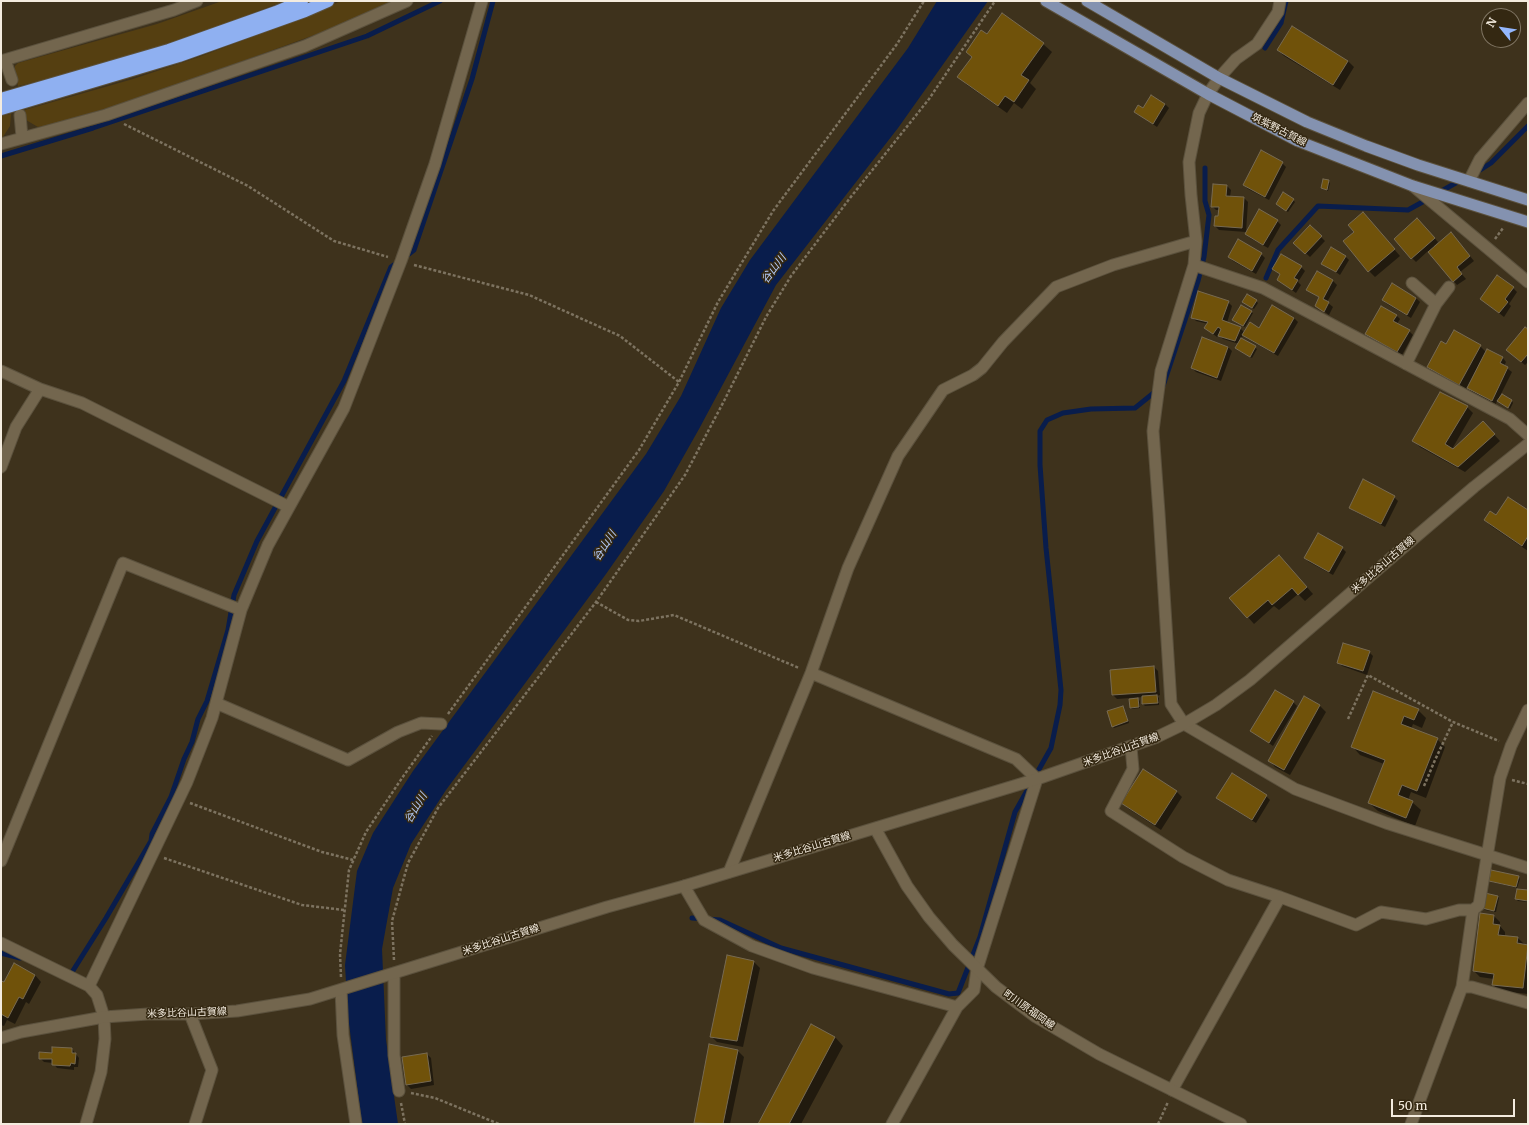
<!DOCTYPE html>
<html>
<head>
<meta charset="utf-8">
<style>
	body { margin:0 }
	#map { position:relative; width:1529px; height:1125px; overflow:hidden; background:#3e321c; font-family:Merriweather,serif }
	canvas { display:block }
	.frame { position:absolute; inset:0; border:2px solid #f4ecdf; pointer-events:none }
	.north { position:absolute; left:1481px; top:8px; width:40px; height:40px; box-sizing:border-box; background:#342812; border:1px solid #817664; border-radius:50%; rotate:300deg; font-size:11px; font-weight:700; line-height:16px; text-align:center; color:#f4ecdf }
	.north::after { content:''; display:block; margin:auto; width:14px; height:18px; background:#94b7fd; clip-path:polygon(50% 0,100% 100%,50% 72%,0 100%) }
	.scale { position:absolute; left:1391px; top:1099px; width:124px; height:18px; box-sizing:border-box; border:2px solid #f4ecdf; border-top:0; padding-left:5px; font-size:12px; line-height:14px; white-space:nowrap; color:#f4ecdf; -webkit-text-stroke:3px #342812; paint-order:stroke }
</style>
</head>
<body>
<div id="map">
<canvas width="1529" height="1125"></canvas>
<div class="frame"></div>
<div class="north">N</div>
<div class="scale">50 m</div>
</div>
<script>
const ctx = document.querySelector('canvas').getContext('2d');
ctx.lineJoin = 'round';
function fillPath(path, color) {
  ctx.fillStyle = color;
  ctx.fill(path, 'evenodd');
}
function shape(rows) {
  const path = new Path2D();
  for (const r of rows) {
    path.moveTo(r[0], r[1]);
    for (let i = 2; i < r.length; i += 2) path.lineTo(r[i], r[i + 1]);
  }
  return path;
}
function trace(path, color, width, dash) {
  ctx.strokeStyle = color;
  ctx.lineWidth = width;
  ctx.lineCap = dash ? 'butt' : 'round';
  ctx.setLineDash(dash || []);
  ctx.stroke(path);
}
function drawText(font, color, halo, rows, align = 'center') {
  ctx.font = font + ' Merriweather,"Noto Sans JP",serif';
  ctx.lineWidth = 3;
  ctx.setLineDash([]);
  ctx.textBaseline = 'middle';
  ctx.strokeStyle = halo;
  ctx.fillStyle = color;
  for (const [text, x, y, turn = 0] of rows) {
    ctx.save();
    ctx.translate(x, y);
    ctx.rotate((+turn || 0) * Math.PI / 180);
    ctx.textAlign = isNaN(turn) ? turn : align;
    if (halo) ctx.strokeText(text, 0, 0);
    ctx.fillText(text, 0, 0);
    ctx.restore();
  }
}
const green = shape([
	[222,1,284,1,202,33,133,54,99,67,18,86,15,73,15,66,18,63,157,24],
	[341,1,394,1,328,30,138,99,50,125,38,127,26,120,25,110,28,109,133,79,199,57,310,15],
	[11,114,10,126,1,140,1,116]
]);
const water = shape([
	[937,1,988,1,898,128,776,285,699,429,664,491,606,574,446,790,411,844,393,888,382,949,386,1040,398,1124,362,1124,348,1016,345,965,357,871,373,833,413,771,646,454,681,396,721,308,750,260,908,48]
]);
const shadow = shape([
	[987,36,1043,44,1052,52,1030,83,1036,89,1022,109,1014,103,1007,113,967,85,959,77,972,58,967,52],
	[1278,50,1348,61,1354,67,1340,90,1284,56],
	[1165,104,1169,108,1157,127,1135,112],
	[1282,163,1286,167,1269,200,1248,189,1244,185],
	[1324,180,1330,183,1328,191,1322,188],
	[1227,186,1231,190,1230,197,1244,198,1248,202,1246,232,1219,230,1215,226,1220,210,1216,210,1212,206],
	[1293,200,1295,202,1288,212,1277,204],
	[1260,211,1277,221,1281,225,1268,248,1250,238,1246,234],
	[1363,213,1400,256,1375,277,1369,271,1355,232],
	[1421,223,1438,242,1434,246,1435,247,1455,238,1474,261,1460,272,1466,279,1457,285,1428,251,1416,262,1412,258],
	[1310,226,1325,241,1310,257,1295,243],
	[1261,254,1265,258,1256,274,1233,261,1229,257],
	[1345,256,1349,260,1340,275,1323,263],
	[1301,267,1305,271,1298,282,1301,285,1296,293,1278,280,1281,275,1273,269],
	[1317,272,1333,281,1337,285,1327,302,1333,307,1329,315,1316,306,1320,298,1307,290],
	[1392,284,1416,298,1420,302,1411,318,1387,304,1383,300],
	[1513,288,1517,292,1509,304,1511,306,1504,317,1481,299],
	[1256,301,1258,303,1254,309,1245,303],
	[1228,302,1232,306,1227,323,1240,328,1245,333,1294,318,1298,322,1278,356,1248,339,1243,335,1241,339,1257,349,1252,358,1238,350,1239,344,1223,339,1218,335,1217,337,1205,328,1208,324,1196,321,1192,317],
	[1251,312,1253,313,1245,327,1235,322],
	[1396,315,1400,319,1397,324,1409,331,1413,335,1402,355,1370,337,1366,334],
	[1528,331,1528,362,1525,365,1511,354],
	[1446,345,1480,346,1486,352,1503,358,1506,362,1504,366,1512,372,1499,398,1500,399,1502,395,1512,401,1513,403,1510,409,1497,400,1496,404,1472,392,1467,387,1465,391,1434,373,1428,367],
	[1228,347,1232,351,1221,381,1196,372,1192,368],
	[1440,394,1467,407,1473,413,1452,449,1453,450,1489,429,1500,441,1465,472,1420,447,1414,441],
	[1394,497,1398,501,1385,527,1354,511,1350,507],
	[1528,512,1528,551,1491,526,1485,520],
	[1342,548,1346,552,1333,575,1309,562,1305,558],
	[1285,562,1313,594,1305,601,1298,594,1279,610,1274,606,1254,624,1231,598],
	[1369,652,1373,656,1367,675,1342,666,1338,662],
	[1154,667,1158,671,1160,695,1157,696,1159,698,1159,705,1145,706,1143,704,1143,697,1117,699,1113,695],
	[1373,692,1418,710,1426,718,1422,728,1413,724,1411,729,1437,739,1445,747,1426,798,1411,792,1408,800,1412,802,1421,810,1415,826,1378,811,1369,803,1384,764,1360,755,1352,746],
	[1304,697,1320,706,1326,712,1290,775,1275,767,1269,760],
	[1138,699,1140,701,1140,708,1132,709,1130,707],
	[1293,702,1297,706,1273,746,1251,731],
	[1124,709,1129,723,1114,728,1113,726],
	[1176,791,1182,797,1161,830,1129,809,1123,803],
	[1266,796,1270,800,1256,823,1222,802,1218,798],
	[1518,877,1520,879,1517,888,1492,882,1490,880],
	[1528,891,1528,902,1518,901,1516,899],
	[1497,896,1499,898,1496,912,1485,910,1483,908],
	[1480,914,1494,916,1500,922,1500,926,1505,932,1505,937,1518,938,1525,945,1528,946,1528,994,1500,991,1493,985,1494,979,1480,977,1474,971],
	[754,962,760,968,743,1047,717,1042,711,1036],
	[35,975,41,982,29,1004,26,1002,15,1024,7,1020,4,1026,1,1025,1,982,4,983],
	[835,1037,843,1046,801,1124,759,1124],
	[53,1048,72,1049,79,1058,78,1067,74,1067,74,1070,57,1068,53,1063,44,1062,40,1058,53,1054],
	[738,1051,744,1057,730,1124,696,1124,695,1123],
	[427,1054,431,1058,434,1085,411,1089,407,1085]
]);
const stream = shape([
	[1265,48,1281,23,1286,1],
	[1,156,93,128,367,36,440,1],
	[1477,172,1491,163,1528,126],
	[1438,193,1461,180],
	[405,257,414,250,472,79,493,1],
	[1266,278,1278,250,1318,206,1408,210,1428,199],
	[1163,386,1198,281,1204,257,1209,215,1205,201,1205,168],
	[692,918,720,920,781,948,949,994,958,993,980,937,1015,812,1051,748,1060,705,1061,690,1046,548,1040,465,1040,431,1047,420,1063,413,1091,409,1135,408,1156,391],
	[1,953,20,958],
	[69,977,106,918,151,841,152,834,171,797,184,759,192,742,198,719,207,701,228,630,234,595,257,541,344,381,391,267,398,262]
]);
const building = shape([
	[1002,13,1044,43,1021,75,1029,80,1014,102,1005,96,998,106,957,77,972,57,966,52,981,30,987,34,1002,13],
	[1292,26,1348,61,1333,85,1277,50,1292,26],
	[1151,95,1165,104,1153,124,1134,112,1138,105,1143,108,1151,95],
	[1261,150,1283,162,1265,197,1243,185,1261,150],
	[1323,179,1329,180,1327,190,1321,188,1323,179],
	[1213,184,1227,185,1226,196,1244,197,1242,228,1214,226,1215,216,1218,216,1219,207,1211,207,1213,184],
	[1283,192,1294,199,1286,211,1276,204,1283,192],
	[1259,209,1278,220,1263,245,1245,234,1259,209],
	[1363,212,1395,249,1368,272,1343,241,1354,232,1348,225,1363,212],
	[1417,218,1435,238,1411,259,1394,239,1417,218],
	[1310,225,1322,236,1305,254,1293,243,1310,225],
	[1451,232,1470,256,1457,267,1462,274,1453,282,1428,252,1451,232],
	[1238,239,1262,253,1252,271,1228,257,1238,239],
	[1331,247,1346,256,1336,272,1321,264,1331,247],
	[1281,254,1302,266,1294,278,1298,280,1292,290,1277,280,1280,274,1272,269,1281,254],
	[1317,271,1333,280,1323,299,1329,302,1324,312,1315,306,1319,297,1306,290,1317,271],
	[1497,275,1514,287,1505,299,1508,302,1499,313,1480,299,1497,275],
	[1392,283,1416,298,1407,315,1382,300,1392,283],
	[1198,291,1229,301,1222,320,1241,327,1235,341,1218,336,1221,329,1218,327,1213,334,1204,328,1208,322,1191,318,1198,291],
	[1247,294,1257,300,1252,308,1242,302,1247,294],
	[1241,305,1252,311,1243,326,1232,320,1241,305],
	[1272,305,1294,318,1274,353,1242,335,1250,322,1259,328,1272,305],
	[1381,306,1397,315,1393,321,1410,330,1397,352,1365,334,1381,306],
	[1525,327,1528,329,1528,354,1521,362,1506,350,1525,327],
	[1454,330,1481,345,1459,385,1427,367,1441,341,1446,344,1454,330],
	[1202,337,1228,347,1217,378,1191,368,1202,337],
	[1241,338,1256,346,1250,357,1235,348,1241,338],
	[1487,349,1503,357,1500,363,1508,367,1492,401,1467,388,1487,349],
	[1440,392,1468,406,1445,444,1453,449,1483,421,1495,434,1458,467,1412,441,1440,392],
	[1502,394,1512,400,1508,408,1497,401,1502,394],
	[1363,479,1395,496,1381,524,1349,508,1363,479],
	[1508,497,1528,510,1528,536,1522,546,1484,520,1490,511,1496,515,1508,497],
	[1318,533,1343,547,1329,572,1304,558,1318,533],
	[1279,555,1307,587,1298,595,1292,588,1272,605,1268,600,1247,618,1229,598,1279,555],
	[1343,643,1370,651,1363,671,1337,663,1343,643],
	[1154,666,1156,692,1112,695,1110,670,1154,666],
	[1275,690,1294,701,1269,743,1250,731,1275,690],
	[1373,691,1419,709,1414,720,1404,716,1401,724,1438,738,1417,791,1402,785,1398,795,1413,801,1406,818,1368,803,1385,760,1351,747,1373,691],
	[1157,695,1158,703,1142,704,1142,696,1157,695],
	[1304,696,1320,705,1284,770,1268,761,1304,696],
	[1138,698,1139,707,1130,708,1129,699,1138,698],
	[1123,706,1128,721,1112,727,1107,711,1123,706],
	[1143,769,1177,791,1155,825,1121,803,1143,769],
	[1232,773,1267,795,1252,820,1216,798,1232,773],
	[1491,870,1519,876,1516,887,1489,881,1491,870],
	[1517,889,1528,890,1528,901,1515,899,1517,889],
	[1485,893,1498,896,1494,911,1482,908,1485,893],
	[1480,913,1494,915,1493,924,1500,925,1498,935,1518,937,1517,943,1528,945,1523,988,1492,985,1494,974,1473,971,1480,913],
	[727,955,754,961,737,1041,710,1037,727,955],
	[14,963,35,975,23,999,19,997,8,1018,1,1014,1,981,4,982,14,963],
	[811,1024,835,1037,789,1124,758,1124,811,1024],
	[709,1044,738,1050,723,1124,694,1123,709,1044],
	[52,1047,72,1048,72,1053,76,1053,75,1064,71,1063,70,1066,52,1065,52,1059,39,1059,39,1052,52,1053,52,1047],
	[427,1053,431,1081,406,1085,402,1057,427,1053]
]);
const path = shape([
	[124,124,248,186,334,241,388,257],
	[1495,239,1503,228],
	[414,265,529,295,620,336,679,382],
	[596,602,628,620,639,621,674,615,799,668],
	[448,714,639,450,679,382,718,302,773,211,897,44,924,1],
	[1348,719,1368,675,1453,722,1499,741],
	[1512,780,1528,784],
	[1424,786,1435,760,1453,722],
	[190,803,322,852,353,860],
	[164,858,302,905,344,910],
	[394,960,392,921,408,863,438,808,596,602,685,475,724,401,766,317,791,276,850,198,929,99,995,1],
	[341,977,340,954,349,870,366,832,402,778,432,736],
	[411,1093,435,1098,499,1124],
	[401,1103,405,1124],
	[1158,1124,1168,1102]
]);
const minor = shape([
	[1280,1,1278,12,1257,44,1236,59,1219,78,1208,94,1199,113,1189,162,1191,195,1196,241,1194,265,1161,371,1153,431,1159,513,1171,704,1184,724,1295,789,1386,823,1528,868],
	[5,60,12,80],
	[1,61,174,10,197,1],
	[20,115,22,137],
	[1,144,106,115,305,46,407,1],
	[1469,181,1480,159,1528,103],
	[1413,186,1528,282],
	[1194,265,1263,288,1510,419,1528,435],
	[1412,283,1436,304],
	[1406,364,1436,304,1449,287],
	[1,371,40,389,82,403,289,507],
	[1,467,16,427,40,389],
	[811,673,1016,759,1037,779,977,969,974,990,957,1007,892,1124],
	[216,703,348,760,398,732,421,723,441,724],
	[1131,747,1133,769,1111,811,1183,857,1228,880,1280,897,1356,925,1381,912,1426,919,1459,910,1473,910],
	[1,861,123,563,241,610],
	[729,872,811,673,848,568,898,456,943,390,973,375,982,368,1003,342,1056,287,1113,265,1196,241],
	[684,886,704,920,752,946,813,968,957,1007],
	[1,943,89,986,97,995,104,1017,105,1039,101,1072,86,1124],
	[394,974,394,1055,399,1091],
	[89,986,187,782,212,718,241,610,268,545,344,408,401,261,435,164,482,1],
	[1462,987,1472,987,1528,1003],
	[341,990,343,1035,356,1124],
	[190,1014,212,1070,195,1124],
	[1172,1090,1280,897],
	[1411,1124,1462,987,1473,910,1479,905,1500,778,1511,746,1528,710]
]);
const secondary = shape([
	[875,828,907,886,929,917,953,945,996,987,1036,1017,1099,1054,1241,1124],
	[1,1038,21,1032,104,1017,148,1014,190,1014,237,1011,310,999,607,907,684,886,1037,779,1157,737,1184,724,1216,705,1250,680,1391,558,1474,487,1528,444]
]);
const primary = shape([
	[1046,1,1208,94,1298,141,1413,186,1528,222],
	[1087,1,1219,78,1307,122,1366,146,1418,165,1528,200]
]);
const motorway = shape([
	[1,99,169,50,276,12,302,1],
	[1,109,179,56,305,11,328,1]
]);
const streetNames = [
	["筑紫野古賀線",1279,130,27],
	["米多比谷山古賀線",1383,565,-41],
	["米多比谷山古賀線",1121,750,-20],
	["米多比谷山古賀線",812,847,-17],
	["米多比谷山古賀線",501,940,-18],
	["町川原福岡線",1029,1010,35],
	["米多比谷山古賀線",187,1013,-2]
];
const waterNames = [
	["谷山川",774,269,-53],
	["谷山川",605,546,-57],
	["谷山川",416,808,-59]
];
fillPath(green, '#553f11');
fillPath(water, '#091d4c');
fillPath(shadow, '#0007');
trace(stream, '#091d4c', 5);
fillPath(building, '#70520a');
trace(building, '#776a52', 1);
trace(minor, '#5b513d', 13);
trace(secondary, '#5b513d', 13);
trace(primary, '#5b513d', 13);
trace(motorway, '#5b513d', 14);
trace(path, '#7d7360', 2.5, [3, 2]);
trace(minor, '#73664e', 11);
trace(secondary, '#73664e', 11);
trace(primary, '#8492b0', 11);
trace(motorway, '#8fb0f1', 12);
drawText('10px', '#f4ecdf', '#342812', streetNames);
drawText('italic 11px', '#b6cefe', '#342812', waterNames);
</script>
</body>
</html>
